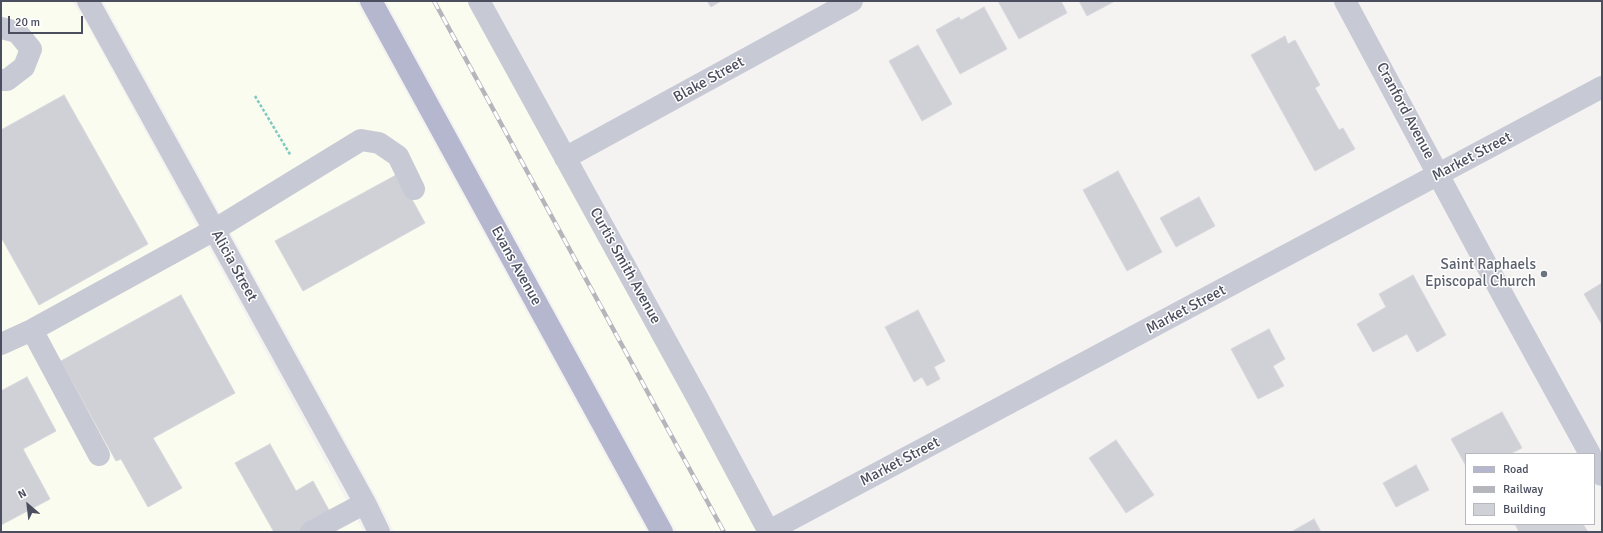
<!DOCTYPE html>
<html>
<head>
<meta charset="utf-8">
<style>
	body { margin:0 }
	#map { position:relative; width:1603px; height:533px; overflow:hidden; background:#f4f3f2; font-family:Signika,sans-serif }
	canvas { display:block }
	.frame { position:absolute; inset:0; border:2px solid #4b4e5e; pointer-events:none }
	.legend { position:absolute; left:1465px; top:453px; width:130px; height:72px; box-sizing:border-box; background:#fff; border:1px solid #b7b8bf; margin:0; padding:5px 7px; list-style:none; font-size:12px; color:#4b4e5e }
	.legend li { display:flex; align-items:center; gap:8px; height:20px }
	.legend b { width:20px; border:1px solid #b7b8bf }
	.north { position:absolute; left:8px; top:485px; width:40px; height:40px; -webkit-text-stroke:3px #fff; paint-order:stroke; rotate:332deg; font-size:11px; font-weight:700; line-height:16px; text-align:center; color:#4b4e5e }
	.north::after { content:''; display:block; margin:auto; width:14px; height:18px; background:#4b4e5e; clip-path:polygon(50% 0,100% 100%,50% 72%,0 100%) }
	.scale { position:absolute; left:8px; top:16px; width:75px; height:18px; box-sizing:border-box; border:2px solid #4b4e5e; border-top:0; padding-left:5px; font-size:12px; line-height:14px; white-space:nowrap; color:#4b4e5e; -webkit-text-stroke:3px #fff; paint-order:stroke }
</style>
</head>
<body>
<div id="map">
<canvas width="1603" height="533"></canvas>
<div class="frame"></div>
<ul class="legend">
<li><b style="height:5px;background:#b5b7ce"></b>Road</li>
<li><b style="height:5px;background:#b5b5bc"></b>Railway</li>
<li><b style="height:11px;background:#d0d1d6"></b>Building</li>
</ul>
<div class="north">N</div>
<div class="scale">20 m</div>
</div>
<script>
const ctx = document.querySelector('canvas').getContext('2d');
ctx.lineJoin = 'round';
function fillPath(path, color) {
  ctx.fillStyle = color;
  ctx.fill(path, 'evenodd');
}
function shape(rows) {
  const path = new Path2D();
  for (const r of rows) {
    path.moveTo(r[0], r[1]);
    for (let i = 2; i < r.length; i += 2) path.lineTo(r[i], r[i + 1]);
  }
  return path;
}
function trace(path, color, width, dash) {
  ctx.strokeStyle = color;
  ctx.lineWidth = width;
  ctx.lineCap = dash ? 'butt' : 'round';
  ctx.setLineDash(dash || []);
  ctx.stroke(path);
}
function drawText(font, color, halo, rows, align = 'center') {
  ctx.font = font + ' Signika,sans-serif';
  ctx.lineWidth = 3;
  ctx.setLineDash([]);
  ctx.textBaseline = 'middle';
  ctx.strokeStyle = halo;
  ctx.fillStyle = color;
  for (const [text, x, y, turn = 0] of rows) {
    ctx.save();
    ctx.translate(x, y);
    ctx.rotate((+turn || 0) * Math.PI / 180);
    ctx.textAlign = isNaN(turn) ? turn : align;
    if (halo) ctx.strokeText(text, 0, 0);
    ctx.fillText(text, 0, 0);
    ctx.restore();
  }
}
const commercial = shape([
	[1,1,72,1,85,21,364,532,1,532],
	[103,1,356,1,647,532,394,532,376,496],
	[386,1,483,1,775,532,677,532]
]);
const building = shape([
	[707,1,721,1,711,7,707,1],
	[998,1,1061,1,1067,13,1019,39,998,1],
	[1079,1,1115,1,1087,16,1079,1],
	[984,7,1007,49,960,74,936,30,959,17,961,20,984,7],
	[1285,36,1288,44,1295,40,1320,85,1315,88,1339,130,1343,128,1355,149,1315,171,1251,55,1285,36],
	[918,45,952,104,922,121,889,61,918,45],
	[64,95,148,244,39,305,1,237,1,130,64,95],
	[1118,171,1162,252,1127,271,1083,190,1118,171],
	[398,174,425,223,303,291,275,241,398,174],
	[1199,197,1215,226,1176,247,1160,218,1199,197],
	[1413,275,1446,335,1417,352,1407,334,1373,352,1357,324,1386,307,1379,294,1413,275],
	[1602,283,1602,325,1584,294,1602,283],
	[181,295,235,393,153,438,182,488,148,507,121,459,116,461,61,361,181,295],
	[918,310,945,361,934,367,940,379,927,386,922,377,914,382,885,327,918,310],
	[1269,329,1285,359,1273,366,1284,386,1258,399,1231,349,1269,329],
	[27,377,56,431,23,449,50,499,1,525,1,391,27,377],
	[1502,412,1522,448,1510,454,1466,454,1466,466,1451,439,1502,412],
	[1116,440,1154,495,1126,513,1089,458,1116,440],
	[270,444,296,491,313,481,331,514,300,532,274,532,235,463,270,444],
	[1416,465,1429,490,1396,507,1383,483,1416,465],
	[1314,519,1321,532,1291,532,1314,519],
	[1515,524,1583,524,1588,532,1519,532,1515,524]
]);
const path = shape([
	[255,96,291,156]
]);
const minor = shape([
	[88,1,365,503,379,532],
	[479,1,698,399,769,532],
	[1345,1,1507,303,1590,454],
	[1,28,17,32,31,49,24,67,7,80,1,80],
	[565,158,852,1],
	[32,330,99,455],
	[1,344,32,330,214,230,361,140,379,143,398,156,414,189],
	[1594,461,1602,475],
	[769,531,1602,87],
	[311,532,365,503]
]);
const major = shape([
	[371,1,662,532]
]);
const rail = shape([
	[434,1,724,532]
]);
const markers = [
	[1544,274,4,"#6b7280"]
];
const streetNames = [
	["Blake Street",709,80,-29],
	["Cranford Avenue",1405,111,62],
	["Market Street",1472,157,-28],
	["Alicia Street",234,266,61],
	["Evans Avenue",516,266,61],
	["Curtis Smith Avenue",625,266,61],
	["Market Street",1186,310,-28],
	["Market Street",900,462,-28]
];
const worshipNames = [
	["Saint Raphaels",1536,265],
	["Episcopal Church",1536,282]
];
fillPath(commercial, '#fafcef');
fillPath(building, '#d0d1d6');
trace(building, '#d8d7dd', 1);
trace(path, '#80c8c2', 2.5, [3, 2]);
trace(minor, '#c7c9d5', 22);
trace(major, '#b5b7ce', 22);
trace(rail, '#b5b5bc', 4.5);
trace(rail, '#fff', 3, [9]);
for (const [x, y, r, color] of markers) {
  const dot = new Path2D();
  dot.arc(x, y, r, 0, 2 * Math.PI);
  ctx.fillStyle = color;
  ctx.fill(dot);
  trace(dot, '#fff', 1.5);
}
drawText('15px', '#4b4e5e', '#fff', streetNames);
drawText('15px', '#5b616d', '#fff', worshipNames, 'right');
</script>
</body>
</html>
